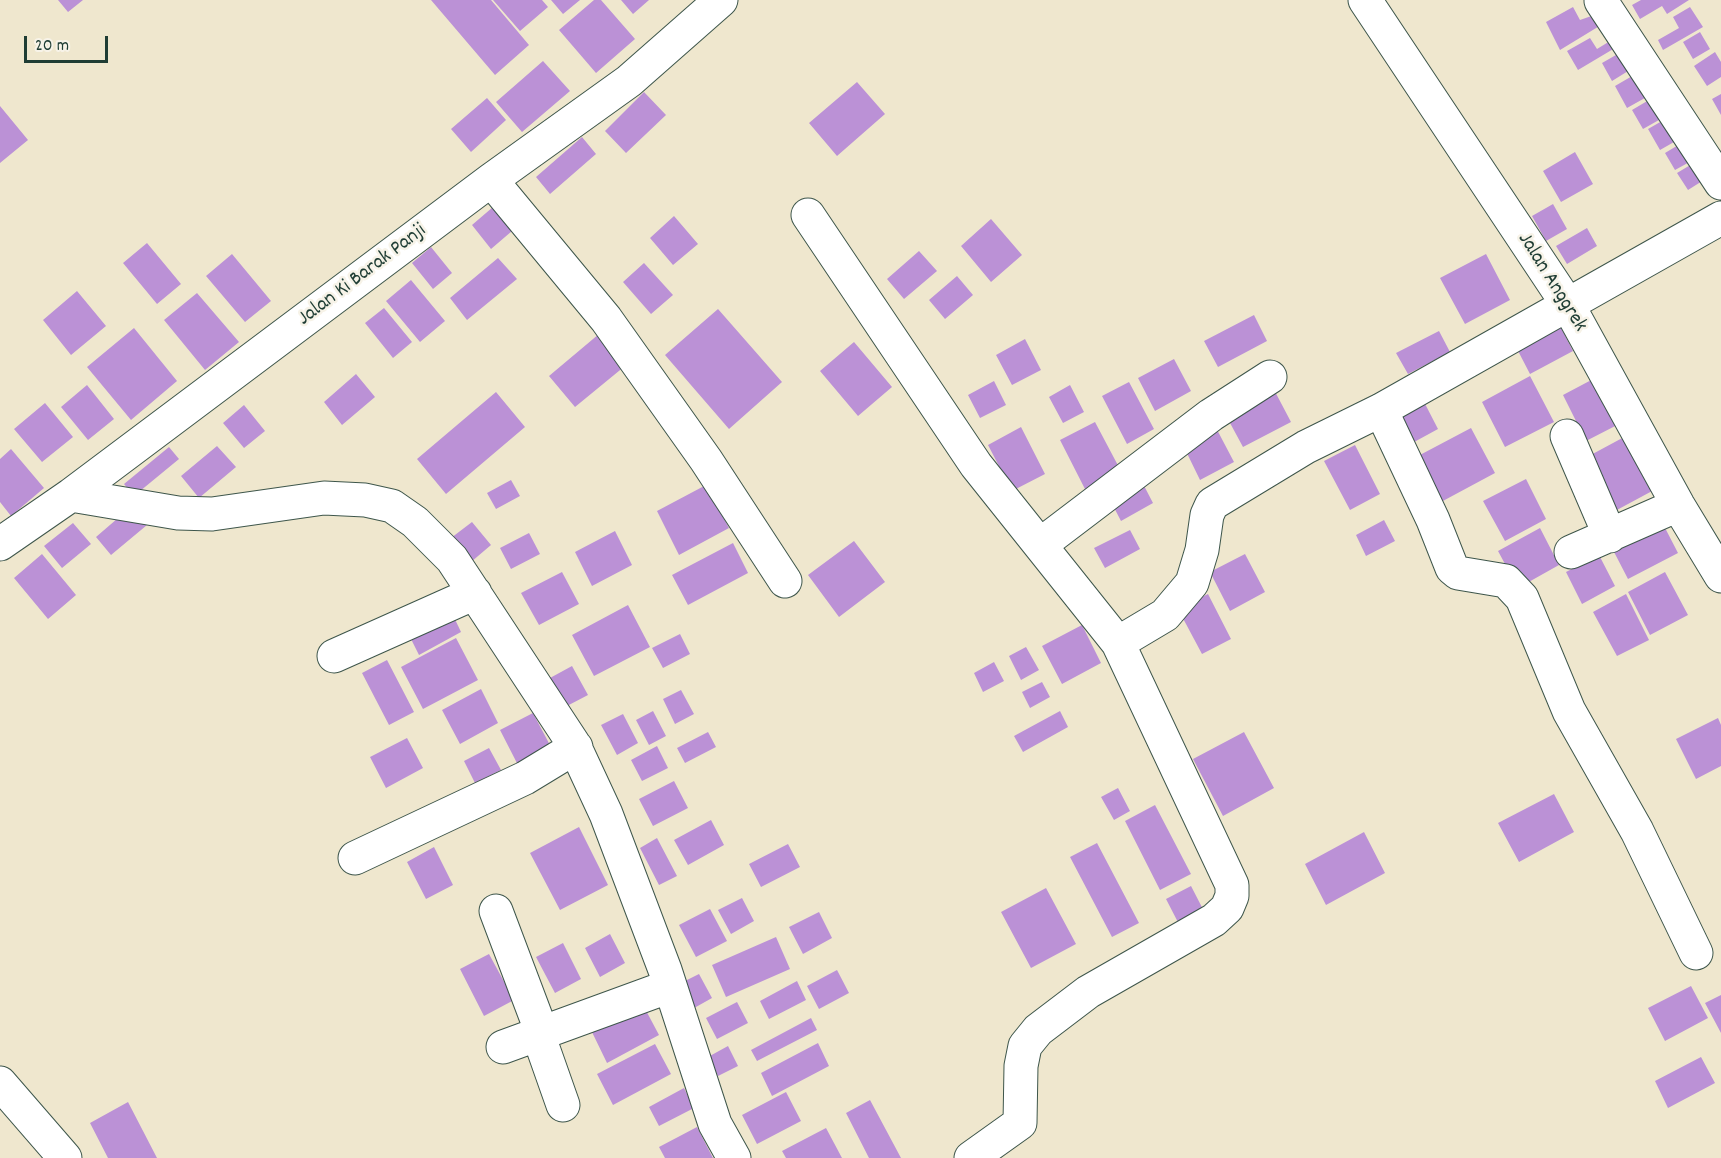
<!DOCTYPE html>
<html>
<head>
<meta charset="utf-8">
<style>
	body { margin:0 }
	#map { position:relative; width:1721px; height:1158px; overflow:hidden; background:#efe7ce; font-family:Dekko,sans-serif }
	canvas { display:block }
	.scale { position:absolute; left:24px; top:36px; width:84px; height:27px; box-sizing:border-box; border:3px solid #1f3d34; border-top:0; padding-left:8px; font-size:18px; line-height:21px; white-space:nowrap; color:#1f3d34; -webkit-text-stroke:4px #f7f3e8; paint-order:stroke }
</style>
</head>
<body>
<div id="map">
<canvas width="1721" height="1158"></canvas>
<div class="scale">20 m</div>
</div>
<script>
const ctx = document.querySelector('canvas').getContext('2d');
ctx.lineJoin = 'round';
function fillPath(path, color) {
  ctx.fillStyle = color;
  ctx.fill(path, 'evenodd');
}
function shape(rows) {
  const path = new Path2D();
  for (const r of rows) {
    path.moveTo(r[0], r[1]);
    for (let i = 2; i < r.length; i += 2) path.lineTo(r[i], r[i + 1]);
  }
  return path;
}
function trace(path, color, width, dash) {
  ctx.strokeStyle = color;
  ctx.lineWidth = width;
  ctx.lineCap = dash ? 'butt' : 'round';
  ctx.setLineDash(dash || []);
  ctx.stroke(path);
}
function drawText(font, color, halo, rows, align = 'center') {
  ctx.font = font + ' Dekko,sans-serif';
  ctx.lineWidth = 5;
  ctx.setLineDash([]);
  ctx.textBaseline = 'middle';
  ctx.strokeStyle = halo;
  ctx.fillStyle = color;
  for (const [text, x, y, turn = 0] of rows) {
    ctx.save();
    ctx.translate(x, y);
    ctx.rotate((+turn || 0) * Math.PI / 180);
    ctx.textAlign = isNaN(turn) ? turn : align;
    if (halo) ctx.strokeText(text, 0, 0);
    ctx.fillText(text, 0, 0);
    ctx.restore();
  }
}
const building = shape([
	[58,0,83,0,68,12],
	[431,0,491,0,529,45,495,75],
	[493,0,542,0,548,7,520,31],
	[551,0,580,0,563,14],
	[594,0,601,0,635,39,596,73,559,30],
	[621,0,649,0,633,14],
	[1641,0,1689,0,1667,14,1662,6,1640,19,1632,5],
	[1573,7,1580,20,1600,13,1606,22,1560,50,1546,22],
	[1690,7,1703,27,1663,50,1658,40,1679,28,1673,17],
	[1700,32,1710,49,1693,59,1683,42],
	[1590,38,1597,49,1615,38,1620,45,1578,70,1567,51],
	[1623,51,1633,68,1612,81,1602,63],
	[1715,52,1721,62,1721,77,1707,86,1694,66],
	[543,61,570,91,522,132,496,102],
	[1639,72,1652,94,1627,108,1615,86],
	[857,82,885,114,837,156,809,123],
	[644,92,666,115,626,153,605,131],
	[1721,94,1721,115,1712,99],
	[1654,97,1666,116,1643,129,1632,110],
	[487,98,506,120,471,152,451,129],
	[0,106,28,140,0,163],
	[1669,117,1681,138,1660,150,1648,129],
	[582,137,596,154,550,194,536,177],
	[1685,141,1695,159,1675,170,1665,153],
	[1575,152,1593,184,1561,202,1543,171],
	[1697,161,1707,178,1688,190,1677,173],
	[500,201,519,225,491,249,472,225],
	[1553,204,1567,229,1546,241,1532,216],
	[674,216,698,244,673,265,650,238],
	[991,219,1022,255,991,282,961,246],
	[1587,228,1597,246,1567,264,1556,246],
	[147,243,181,284,157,304,123,263],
	[431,247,452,273,433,289,412,263],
	[919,251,937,271,904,299,887,279],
	[232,254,271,301,245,322,206,276],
	[1486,254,1510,300,1465,324,1440,278],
	[498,258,517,279,467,320,450,298],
	[644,263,673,295,651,314,623,282],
	[957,276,973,295,945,319,929,300],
	[411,280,445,321,420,342,386,301],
	[77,291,106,326,71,355,43,320],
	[197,293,239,342,205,370,164,320],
	[384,308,412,342,393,358,365,323],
	[718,309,782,382,729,429,665,355],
	[1254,315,1267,341,1218,367,1204,341],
	[1559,324,1573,351,1530,374,1516,347],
	[134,328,177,381,131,420,87,367],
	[1439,331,1450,352,1408,374,1396,353],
	[599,334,625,366,575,407,549,376],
	[1025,339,1041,370,1012,385,996,355],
	[854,342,892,387,858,416,820,371],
	[1174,359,1191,391,1155,411,1138,378],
	[356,374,375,397,342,425,324,402],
	[1530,376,1554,422,1505,447,1482,402],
	[1597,377,1621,423,1586,441,1563,395],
	[994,381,1006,405,980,418,968,395],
	[1129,382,1154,429,1127,444,1102,396],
	[1271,384,1291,422,1243,447,1223,410],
	[87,385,114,419,88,440,61,407],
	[1070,385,1084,412,1063,423,1049,397],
	[496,392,525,427,446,494,417,459],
	[1422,398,1438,429,1405,447,1388,416],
	[45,403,73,437,42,462,14,429],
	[244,405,265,431,244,448,223,423],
	[1095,422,1122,473,1086,491,1060,440],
	[1214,424,1234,462,1200,480,1181,441],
	[1021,427,1045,474,1012,491,988,445],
	[1471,428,1495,473,1441,502,1418,456],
	[1626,436,1654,490,1615,511,1587,457],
	[1355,445,1380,494,1350,510,1324,461],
	[217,446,236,467,199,498,181,476],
	[169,447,179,459,134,496,124,484],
	[11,449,44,488,11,516,0,502,0,459],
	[1526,479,1546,519,1505,541,1483,501],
	[511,480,520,496,496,509,487,493],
	[1141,480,1153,503,1121,521,1108,496],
	[706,485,729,528,679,555,657,511],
	[132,506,147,525,111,555,96,537],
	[1384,520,1395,541,1366,556,1356,535],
	[472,522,491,545,471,562,451,538],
	[73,523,91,544,62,568,44,546],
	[1663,524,1678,553,1628,579,1613,550],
	[1540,528,1559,565,1518,588,1498,551],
	[1130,530,1140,549,1105,568,1094,548],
	[615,531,632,565,592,586,575,552],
	[529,533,540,554,511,569,500,548],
	[854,541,885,582,839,617,808,575],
	[733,543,748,573,688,605,672,575],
	[42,554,76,595,48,619,14,578],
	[1245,554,1265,592,1230,611,1210,572],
	[1599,555,1615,586,1582,604,1566,572],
	[562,572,579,604,539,625,521,593],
	[1665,572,1688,615,1650,635,1628,592],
	[1208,594,1231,639,1202,654,1178,609],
	[1626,594,1649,640,1617,656,1593,612],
	[628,605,650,647,594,676,572,635],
	[452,613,461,632,419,655,409,635],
	[1082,625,1101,663,1062,684,1042,646],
	[680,634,690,654,663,668,652,648],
	[456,638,478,680,423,709,401,667],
	[1026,647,1039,670,1021,680,1009,656],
	[387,660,414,712,389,725,362,673],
	[994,662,1004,681,983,692,974,673],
	[572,666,588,695,565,707,550,678],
	[1042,682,1050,697,1030,708,1022,692],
	[481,689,498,723,460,744,442,710],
	[681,690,694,714,675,724,663,699],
	[653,711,666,736,649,745,636,720],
	[1060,711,1068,727,1023,752,1014,736],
	[533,713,552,749,519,767,500,730],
	[623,714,638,743,617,755,601,725],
	[1718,718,1721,725,1721,766,1696,779,1676,739],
	[708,732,716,747,685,763,677,748],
	[1244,732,1274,788,1223,816,1193,759],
	[407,738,423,768,386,788,370,757],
	[657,746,668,768,642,781,631,760],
	[489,748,501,770,475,783,464,761],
	[674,781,688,808,653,826,639,799],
	[1118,788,1130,811,1114,820,1101,797],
	[1554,794,1574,832,1519,862,1498,823],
	[1155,805,1191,874,1160,890,1125,821],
	[711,820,724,845,688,865,674,840],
	[579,827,608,885,560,910,530,853],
	[1364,832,1385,873,1326,905,1305,864],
	[657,838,677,876,659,885,640,848],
	[1097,843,1139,923,1112,937,1070,857],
	[788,844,800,867,761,887,749,864],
	[434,847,453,885,426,899,407,862],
	[1191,886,1207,917,1182,930,1166,899],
	[1046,888,1076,944,1031,968,1001,912],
	[742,898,754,921,731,934,718,910],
	[710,909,727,941,696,957,679,925],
	[819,912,832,938,803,954,789,927],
	[610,934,625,963,600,977,585,948],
	[776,937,790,969,726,997,712,965],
	[563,943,581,979,555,993,536,957],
	[489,954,514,1000,484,1016,460,969],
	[837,970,849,993,819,1009,807,986],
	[699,974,712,998,687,1012,673,987],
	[797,981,806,1000,769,1019,760,1001],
	[1691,986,1708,1018,1665,1041,1648,1008],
	[1721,995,1721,1033,1705,1003],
	[737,1002,748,1023,717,1039,706,1018],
	[642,1003,659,1035,607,1063,591,1030],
	[811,1018,817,1030,757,1061,751,1050],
	[818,1043,829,1066,772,1096,761,1073],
	[655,1044,671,1074,613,1105,597,1074],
	[728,1046,738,1066,718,1076,708,1057],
	[1701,1057,1715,1083,1668,1108,1655,1081],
	[684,1088,694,1108,659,1126,649,1107],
	[786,1092,801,1121,757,1144,742,1115],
	[870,1100,901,1158,869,1158,846,1113],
	[128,1102,157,1158,108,1158,90,1123],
	[697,1127,713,1158,665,1158,659,1147],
	[826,1128,842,1158,786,1158,782,1151]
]);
const minor = shape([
	[1365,0,1568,305,1678,505,1721,576],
	[1601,1,1721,183],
	[491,180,606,319,706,460,785,581],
	[808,215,976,465,1118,643,1232,885,1232,896,1227,908,1214,920,1088,992,1038,1030,1025,1046,1021,1066,1020,1123,971,1158],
	[1381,410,1433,520,1452,568,1458,573,1506,581,1522,598,1569,711,1637,831,1696,953],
	[1567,436,1610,536],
	[71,495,178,513,212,514,324,498,365,500,392,506,415,522,452,559,573,743,606,814,665,970,715,1124,734,1158],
	[0,544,71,495,491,180,629,81,721,0],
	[1040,545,1211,415,1270,377],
	[1571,552,1678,505],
	[1118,643,1165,615,1192,583,1202,550,1207,515,1212,504,1306,447,1381,410,1721,218],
	[334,656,475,593],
	[355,858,525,778,576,747],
	[496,911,542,1033],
	[538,1034,563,1105],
	[503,1047,670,986],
	[0,1083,65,1158]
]);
const streetNames = [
	["Jalan Ki Barak Panji",363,276,-37],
	["Jalan Anggrek",1551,283,58]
];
fillPath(building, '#bb91d6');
trace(minor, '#3e564b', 35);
trace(minor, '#fff', 33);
drawText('21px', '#1f3d34', '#f7f3e8', streetNames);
</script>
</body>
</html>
